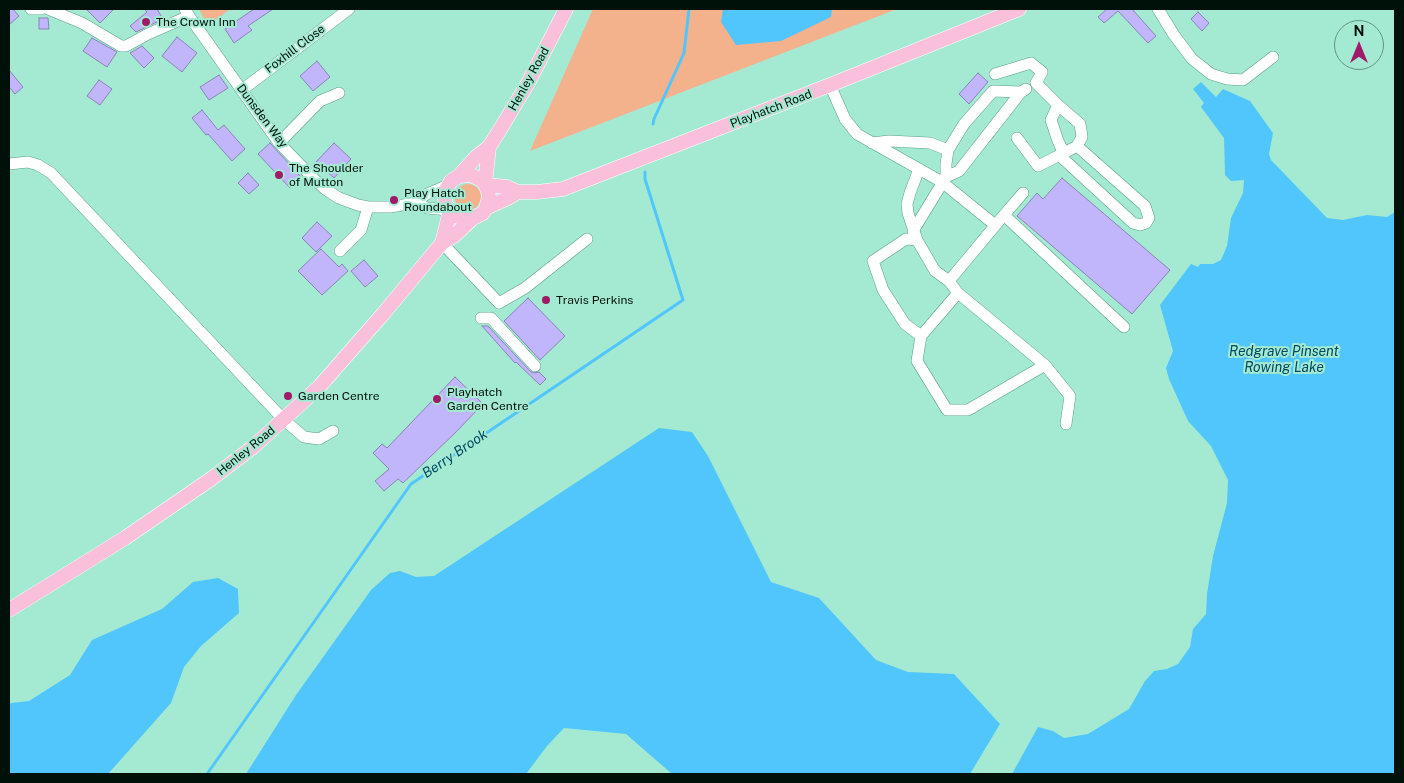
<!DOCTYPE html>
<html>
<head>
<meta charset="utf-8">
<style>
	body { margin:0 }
	#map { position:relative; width:1404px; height:783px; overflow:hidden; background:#a4ead2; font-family:"Public Sans",sans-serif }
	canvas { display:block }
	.frame { position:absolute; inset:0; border:10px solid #00110a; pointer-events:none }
	.north { position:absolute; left:1334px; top:20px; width:50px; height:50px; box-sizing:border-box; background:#a4ead2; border:1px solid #629382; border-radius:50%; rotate:0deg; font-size:14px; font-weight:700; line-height:20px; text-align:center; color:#00110a }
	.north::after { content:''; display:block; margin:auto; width:18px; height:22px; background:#a01a68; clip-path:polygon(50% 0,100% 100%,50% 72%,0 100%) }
</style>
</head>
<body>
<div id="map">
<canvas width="1404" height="783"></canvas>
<div class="frame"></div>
<div class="north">N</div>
</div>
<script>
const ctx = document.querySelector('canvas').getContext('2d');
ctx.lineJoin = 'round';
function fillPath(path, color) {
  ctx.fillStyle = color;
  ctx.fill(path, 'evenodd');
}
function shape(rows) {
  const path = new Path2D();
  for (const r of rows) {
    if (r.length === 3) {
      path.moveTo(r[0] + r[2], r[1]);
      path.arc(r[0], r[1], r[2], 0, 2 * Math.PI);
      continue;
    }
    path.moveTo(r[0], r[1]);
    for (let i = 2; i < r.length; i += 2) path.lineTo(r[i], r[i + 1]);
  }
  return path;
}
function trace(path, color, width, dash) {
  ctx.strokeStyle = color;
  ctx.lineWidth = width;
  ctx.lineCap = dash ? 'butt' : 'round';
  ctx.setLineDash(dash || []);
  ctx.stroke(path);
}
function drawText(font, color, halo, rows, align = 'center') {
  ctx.font = font + ' "Public Sans",sans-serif';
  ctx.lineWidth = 4;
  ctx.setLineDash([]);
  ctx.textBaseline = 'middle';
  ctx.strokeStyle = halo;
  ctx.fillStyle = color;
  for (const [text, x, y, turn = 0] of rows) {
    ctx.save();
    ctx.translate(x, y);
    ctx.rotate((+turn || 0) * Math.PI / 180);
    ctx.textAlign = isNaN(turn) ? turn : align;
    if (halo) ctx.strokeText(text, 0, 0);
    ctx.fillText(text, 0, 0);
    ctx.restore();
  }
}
const green = shape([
	[199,9,230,9,208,26],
	[593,9,897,9,530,151],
	[468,197,13]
]);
const water = shape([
	[723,9,832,9,831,17,781,41,736,45,721,22],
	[1201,82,1216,97,1223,89,1250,101,1273,133,1269,154,1271,160,1327,218,1343,220,1367,215,1387,217,1395,212,1395,774,1012,774,1038,727,1053,731,1064,738,1088,734,1129,709,1145,681,1154,671,1167,669,1178,664,1190,647,1193,629,1206,614,1207,594,1213,556,1227,503,1228,480,1211,446,1188,421,1169,379,1166,368,1173,351,1160,305,1191,264,1198,267,1200,264,1213,264,1221,260,1227,246,1231,218,1243,193,1244,180,1231,181,1225,175,1224,138,1201,107,1204,103,1193,89],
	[659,428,692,432,708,456,771,582,819,598,876,660,908,672,954,674,1000,724,970,774,672,774,626,734,564,728,547,746,526,774,246,774,296,695,371,590,390,573,400,571,416,577,434,576],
	[218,578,238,589,239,613,201,646,184,667,171,703,108,774,9,774,9,704,11,703,29,701,70,675,92,640,162,609,193,582]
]);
const stream = shape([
	[653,124,654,119,684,53,689,9],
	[207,774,411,484,683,300,645,179,645,172]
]);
const building = shape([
	[9,9,13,9,19,16,9,25,9,9],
	[86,9,114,9,100,23,86,9],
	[144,9,157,9,163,19,136,32,130,26,147,12,144,9],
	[254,9,273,9,248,26,252,30,234,43,225,29,254,9],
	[1107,9,1132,9,1156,36,1148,43,1118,11,1104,23,1098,17,1107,9],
	[1198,12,1209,23,1202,31,1191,19,1198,12],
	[39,18,48,18,49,29,39,29,39,18],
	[177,37,197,53,182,72,162,56,177,37],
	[92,38,117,52,107,67,83,51,92,38],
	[142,46,154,58,144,68,130,53,142,46],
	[317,61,330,77,313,91,300,76,317,61],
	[9,70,23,87,15,94,9,87,9,70],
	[978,73,988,82,969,104,959,94,978,73],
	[219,75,228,88,209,100,200,87,219,75],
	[99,80,112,89,100,105,87,96,99,80],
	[202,110,218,130,224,125,245,149,232,161,208,134,206,135,192,118,202,110],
	[270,143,301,177,290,188,258,154,270,143],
	[334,143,351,159,334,178,316,162,334,143],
	[248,173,259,185,249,194,238,183,248,173],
	[1062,178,1170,270,1132,314,1017,216,1037,193,1043,199,1062,178],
	[317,222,332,236,316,252,302,238,317,222],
	[321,249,339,267,342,264,348,271,322,295,298,271,321,249],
	[364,260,378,276,365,287,351,271,364,260],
	[528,298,565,336,540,360,504,321,528,298],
	[482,326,488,326,530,371,533,373,539,372,546,379,540,385,516,362,515,363,482,326],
	[455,377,483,404,455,433,403,483,398,479,384,491,375,481,389,469,373,453,382,444,387,448,455,377]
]);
const minor = shape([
	[31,9,41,9],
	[48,9,82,23,121,46,126,46,148,34,189,16],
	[185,9,189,16,279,143,313,178,325,189,339,198,358,205,368,207,390,207,416,203,427,208,449,210],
	[1158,9,1174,35,1192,59,1211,74,1227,79,1243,80,1273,57],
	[995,74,1031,63,1042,72,1036,83,1058,105,1080,124,1082,137,1077,146,1064,153,1058,141,1051,120,1058,105],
	[830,85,845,119,857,134,942,182,995,225],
	[242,90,349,9],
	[1017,138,1038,166,1064,153],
	[279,143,320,101,339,93],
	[872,143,889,141,930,143,948,150,964,124,993,91,1021,92],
	[1059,155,1133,223,1140,225,1146,223,1149,218,1145,206,1077,146],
	[9,164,28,162,38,165,51,173,283,419,304,437,319,439,333,431],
	[919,169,910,193,907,204,908,213,917,240,935,271,949,281,958,293,1045,365,1070,396,1066,424],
	[946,177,959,171,1021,92,1026,89],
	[416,203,425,195,448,185],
	[1004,215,1124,327],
	[913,231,946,177,946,164,948,150],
	[917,240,906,239,873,261,883,290,905,324,921,336,917,361,947,410,968,410,1045,365],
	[442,243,499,303,525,288,587,239],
	[340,251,361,230,368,207],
	[949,281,1004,215,1023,193],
	[481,318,491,318,535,366],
	[921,336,958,293]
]);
const major = shape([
	[459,176,476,157,489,147,501,128,528,83,566,9],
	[485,184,489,147],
	[486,185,507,187,518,192,537,192,563,189,830,85,1019,9],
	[486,208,508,198,518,192],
	[442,243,450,211],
	[9,610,125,538,211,479,253,447,319,387,383,314,442,243,454,236,473,218,483,213,486,208,489,197,488,191,485,184,481,180,471,175,459,176,451,181,446,190,445,200,446,205,455,216,467,219,473,218]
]);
const markers = [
	[146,22,5,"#a01a68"],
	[279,175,5,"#a01a68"],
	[394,200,5,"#a01a68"],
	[546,300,5,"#a01a68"],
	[288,396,5,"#a01a68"],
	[437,399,5,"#a01a68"]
];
const poiNames = [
	["The Crown Inn",156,22],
	["The Shoulder",289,168],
	["of Mutton",289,182],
	["Play Hatch",404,193],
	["Roundabout",404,207],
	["Travis Perkins",556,300],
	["Playhatch",447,392],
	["Garden Centre",447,406],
	["Garden Centre",298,396]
];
const streetNames = [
	["Foxhill Close",295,49,-37],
	["Henley Road",529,79,-61],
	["Playhatch Road",771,109,-21],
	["Dunsden Way",262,116,53],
	["Henley Road",246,451,-39]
];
const waterNames = [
	["Redgrave Pinsent",1284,352],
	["Rowing Lake",1284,368],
	["Berry Brook",455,454,-34]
];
fillPath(green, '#f4b28c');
fillPath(water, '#50c6fc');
trace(stream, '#50c6fc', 3);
fillPath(building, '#c1b6fb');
trace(building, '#8b83b7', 1);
trace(minor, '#5a9e89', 12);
trace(major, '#fff', 15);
trace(minor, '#fff', 11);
trace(major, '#fabfda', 14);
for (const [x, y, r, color] of markers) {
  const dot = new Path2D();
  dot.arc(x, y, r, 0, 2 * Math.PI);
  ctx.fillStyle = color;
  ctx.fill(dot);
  trace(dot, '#a4ead2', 2);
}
drawText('12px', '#00110a', '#a4ead2', poiNames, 'left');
drawText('12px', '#00110a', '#a4ead2', streetNames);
drawText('italic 14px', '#004863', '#a4ead2', waterNames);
</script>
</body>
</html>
